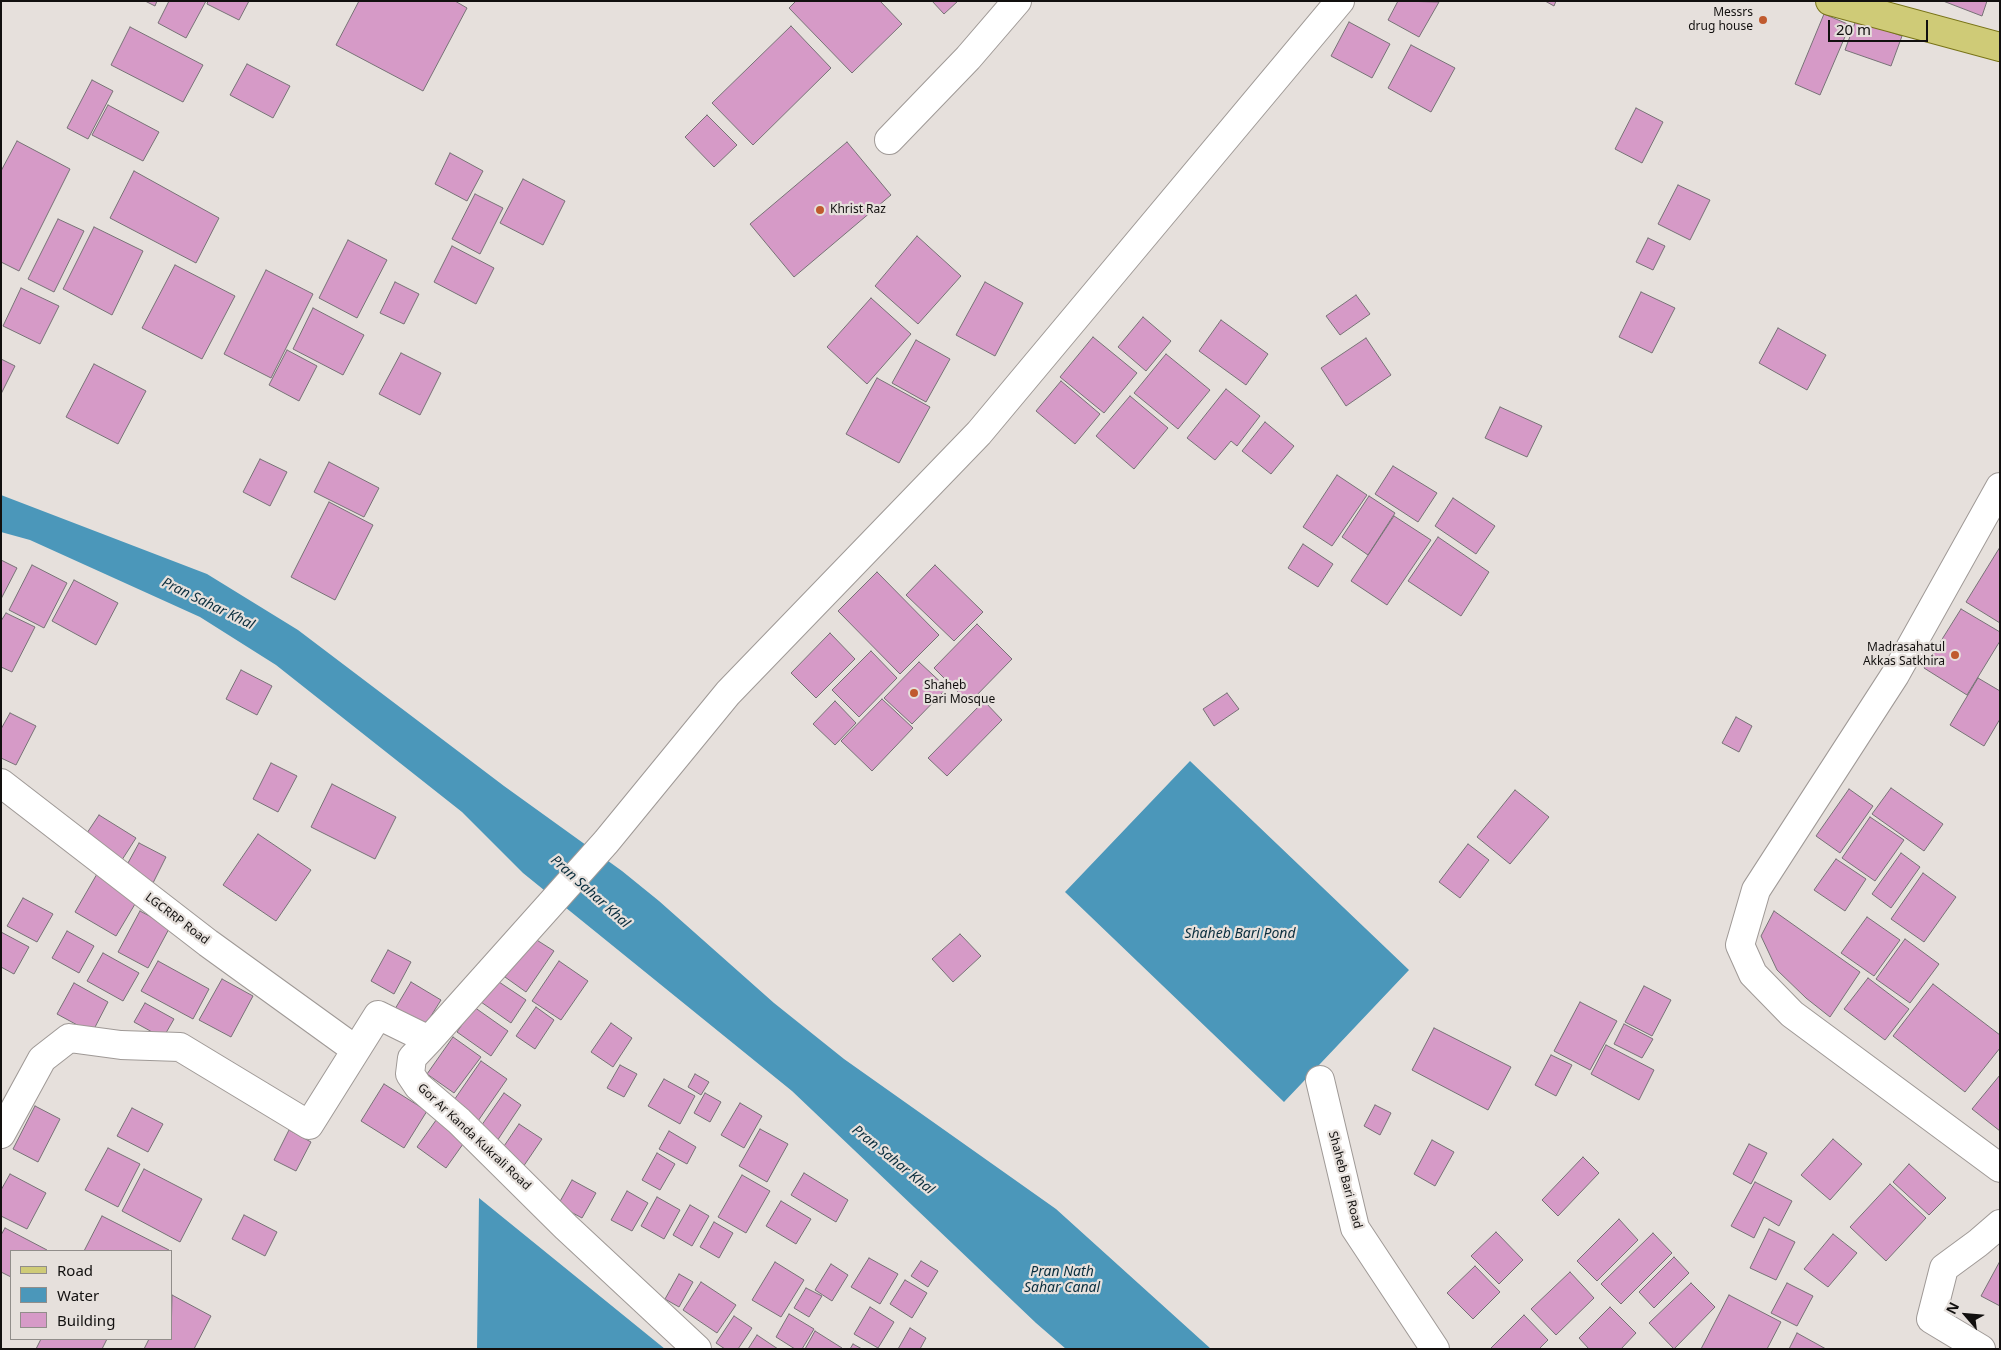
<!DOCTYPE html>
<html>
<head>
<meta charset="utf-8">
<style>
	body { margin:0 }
	#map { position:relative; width:2001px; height:1350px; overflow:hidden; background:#e6e0dc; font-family:"Noto Sans",sans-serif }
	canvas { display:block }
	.frame { position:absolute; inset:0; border:2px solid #12100f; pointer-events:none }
	.legend { position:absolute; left:10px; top:1250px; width:162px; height:90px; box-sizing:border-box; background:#e6e0dc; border:1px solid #918d8a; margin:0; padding:6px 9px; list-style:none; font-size:15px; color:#12100f }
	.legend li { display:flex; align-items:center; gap:10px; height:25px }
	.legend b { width:25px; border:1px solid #918d8a }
	.north { position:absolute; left:1941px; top:1290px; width:50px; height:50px; -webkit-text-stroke:4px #e6e0dc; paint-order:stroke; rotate:297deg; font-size:14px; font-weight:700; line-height:20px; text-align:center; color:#12100f }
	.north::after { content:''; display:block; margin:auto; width:18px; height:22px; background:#12100f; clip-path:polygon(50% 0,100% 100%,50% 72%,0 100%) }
	.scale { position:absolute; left:1828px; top:20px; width:100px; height:22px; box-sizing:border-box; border:2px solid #12100f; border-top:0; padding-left:6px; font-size:15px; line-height:18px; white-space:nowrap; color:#12100f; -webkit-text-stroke:4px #e6e0dc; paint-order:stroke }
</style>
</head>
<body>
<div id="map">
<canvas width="2001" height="1350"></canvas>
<div class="frame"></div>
<ul class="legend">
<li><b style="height:6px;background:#cfcb77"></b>Road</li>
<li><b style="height:14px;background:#4b97ba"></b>Water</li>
<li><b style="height:14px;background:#d69ac7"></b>Building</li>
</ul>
<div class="north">N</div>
<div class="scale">20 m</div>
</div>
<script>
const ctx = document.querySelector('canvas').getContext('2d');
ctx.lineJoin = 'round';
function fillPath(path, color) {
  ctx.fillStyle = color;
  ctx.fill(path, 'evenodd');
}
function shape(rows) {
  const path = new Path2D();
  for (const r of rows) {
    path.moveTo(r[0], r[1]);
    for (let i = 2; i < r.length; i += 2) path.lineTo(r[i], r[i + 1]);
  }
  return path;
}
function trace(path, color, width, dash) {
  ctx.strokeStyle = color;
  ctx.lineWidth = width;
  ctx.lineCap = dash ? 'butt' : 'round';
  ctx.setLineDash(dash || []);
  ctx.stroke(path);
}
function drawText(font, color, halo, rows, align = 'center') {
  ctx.font = font + ' "Noto Sans",sans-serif';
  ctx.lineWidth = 4.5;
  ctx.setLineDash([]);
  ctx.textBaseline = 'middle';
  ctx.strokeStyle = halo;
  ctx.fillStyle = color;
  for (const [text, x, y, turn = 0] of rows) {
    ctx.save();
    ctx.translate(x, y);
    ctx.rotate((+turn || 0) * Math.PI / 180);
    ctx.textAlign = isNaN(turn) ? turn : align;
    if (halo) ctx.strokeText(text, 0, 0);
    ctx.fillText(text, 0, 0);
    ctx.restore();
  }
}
const water = shape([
	[1,495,207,574,298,630,504,786,622,871,659,901,774,1003,844,1059,1056,1209,1211,1349,1066,1349,1036,1323,792,1091,523,873,462,812,276,665,200,617,30,540,1,532],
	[1190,761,1409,970,1284,1102,1065,892],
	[479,1198,665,1349,477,1349]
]);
const building = shape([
	[145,1,157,1,155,6,145,1],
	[169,1,206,1,186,38,158,23,169,1],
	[208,1,249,1,239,20,207,4,208,1],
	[359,1,455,1,467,8,423,91,336,45,359,1],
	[796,1,880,1,902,24,852,73,789,8,796,1],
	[932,1,958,1,944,14,932,1],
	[1398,1,1439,2,1419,37,1388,20,1398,1],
	[1545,1,1556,1,1554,6,1545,1],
	[1943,1,1987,1,1982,16,1943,1],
	[1824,14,1850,25,1820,95,1795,84,1824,14],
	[1856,20,1902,36,1891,66,1845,50,1856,20],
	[1349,22,1390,44,1372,78,1331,56,1349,22],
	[791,26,831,68,753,145,712,103,791,26],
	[130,27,203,65,183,102,111,65,130,27],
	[1411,45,1455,68,1431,112,1388,88,1411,45],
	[247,64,290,86,273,118,230,95,247,64],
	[92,80,113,91,88,139,67,128,92,80],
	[108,105,159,132,143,161,92,135,108,105],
	[1636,108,1663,122,1642,163,1615,149,1636,108],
	[707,115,737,145,714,167,685,137,707,115],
	[17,141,70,169,19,271,1,262,1,171,17,141],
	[847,142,891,195,794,277,750,224,847,142],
	[450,153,483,171,467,201,435,184,450,153],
	[134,171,219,218,196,263,110,218,134,171],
	[523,179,565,201,543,245,500,223,523,179],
	[1678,185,1710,200,1690,240,1658,224,1678,185],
	[475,194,503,208,480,254,452,239,475,194],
	[58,219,84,231,54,292,28,279,58,219],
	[94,227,143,251,112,315,63,289,94,227],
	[917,236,961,276,918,324,875,286,917,236],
	[1648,238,1665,246,1653,270,1636,262,1648,238],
	[348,240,387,260,357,318,319,298,348,240],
	[452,246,494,268,476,304,434,282,452,246],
	[175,265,235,296,202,359,142,328,175,265],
	[266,270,313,294,271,378,224,354,266,270],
	[395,282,419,294,404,324,380,313,395,282],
	[985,282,1023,303,995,356,956,335,985,282],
	[21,288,59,306,40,344,3,326,21,288],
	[1641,292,1675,308,1652,353,1619,337,1641,292],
	[1356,295,1370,314,1340,335,1326,316,1356,295],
	[871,298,911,334,867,384,827,347,871,298],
	[313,308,364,335,343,375,293,349,313,308],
	[1143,317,1171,341,1146,371,1118,347,1143,317],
	[1221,320,1268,354,1246,385,1199,351,1221,320],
	[1778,328,1826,355,1807,390,1759,363,1778,328],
	[1093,337,1137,373,1104,413,1060,377,1093,337],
	[1366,338,1391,375,1346,406,1321,368,1366,338],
	[916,340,950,359,926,402,892,383,916,340],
	[287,350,317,366,299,401,269,385,287,350],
	[401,353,441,373,420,415,379,394,401,353],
	[1166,354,1210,390,1178,429,1134,393,1166,354],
	[1,359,15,366,1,394,1,359],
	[94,364,146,391,118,444,66,417,94,364],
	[877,378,930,407,899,463,846,434,877,378],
	[1061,381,1100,414,1075,444,1036,411,1061,381],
	[1226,389,1260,416,1237,446,1231,441,1215,460,1187,438,1226,389],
	[1130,396,1168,428,1134,469,1096,436,1130,396],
	[1500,407,1542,426,1527,457,1485,438,1500,407],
	[1265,422,1294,446,1271,474,1242,451,1265,422],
	[260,459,287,472,270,506,243,492,260,459],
	[329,462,379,488,364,517,314,492,329,462],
	[1393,466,1437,493,1418,522,1375,494,1393,466],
	[1337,475,1367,495,1332,546,1303,527,1337,475],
	[1369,496,1395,513,1368,555,1342,537,1369,496],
	[1453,498,1495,526,1476,554,1435,526,1453,498],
	[329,502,373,525,335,600,291,577,329,502],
	[1394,516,1431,540,1387,605,1351,581,1394,516],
	[1438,537,1489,572,1461,616,1408,581,1438,537],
	[1303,544,1333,564,1318,587,1288,568,1303,544],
	[2000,547,2000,623,1966,602,2000,547],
	[1,560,17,568,1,599,1,560],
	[32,565,67,583,44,628,9,610,32,565],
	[935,565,983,612,954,641,906,595,935,565],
	[877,572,939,635,900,674,838,611,877,572],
	[74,580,118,603,96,645,52,621,74,580],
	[1961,609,2000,632,2000,641,1967,695,1924,668,1961,609],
	[6,613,35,627,12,672,1,667,1,621,6,613],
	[977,624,1012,659,969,703,934,668,977,624],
	[830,633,855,659,816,698,791,673,830,633],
	[871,651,897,678,859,717,832,690,871,651],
	[919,662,947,688,912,724,884,698,919,662],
	[241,670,272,686,257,715,226,699,241,670],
	[1978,678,2000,691,2000,719,1984,746,1950,725,1978,678],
	[1227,693,1239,709,1214,726,1203,709,1227,693],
	[882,699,913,728,872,771,841,741,882,699],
	[835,701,856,723,835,745,813,724,835,701],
	[984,701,1002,720,947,776,928,758,984,701],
	[10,713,36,726,16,765,1,758,1,729,10,713],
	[1736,717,1752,726,1739,752,1722,743,1736,717],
	[271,763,297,776,278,812,253,799,271,763],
	[332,784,396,817,375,859,311,827,332,784],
	[1891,788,1943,824,1924,851,1872,814,1891,788],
	[1849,789,1873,806,1840,853,1816,836,1849,789],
	[1515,790,1549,817,1510,864,1477,837,1515,790],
	[99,815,136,838,120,863,83,839,99,815],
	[1870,817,1904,840,1875,881,1842,858,1870,817],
	[258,834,311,870,276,921,223,885,258,834],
	[139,843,166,857,151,887,123,872,139,843],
	[1468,844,1489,860,1460,898,1439,882,1468,844],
	[1901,853,1920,867,1891,908,1872,894,1901,853],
	[1836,859,1866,879,1845,911,1814,890,1836,859],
	[1923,873,1956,897,1924,942,1891,919,1923,873],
	[97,874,138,899,116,936,75,912,97,874],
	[23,898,53,914,37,942,7,926,23,898],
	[140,911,170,927,148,968,118,952,140,911],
	[1774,911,1860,972,1830,1017,1806,998,1777,970,1761,936,1774,911],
	[1867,917,1900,940,1874,976,1841,953,1867,917],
	[67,931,94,946,79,973,52,958,67,931],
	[1,932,29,947,14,974,1,967,1,932],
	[960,934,981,956,953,982,932,959,960,934],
	[532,937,554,951,526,992,505,977,532,937],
	[1905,939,1939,964,1910,1003,1876,979,1905,939],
	[388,950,411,962,394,994,371,981,388,950],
	[103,953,139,973,123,1001,87,981,103,953],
	[158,961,209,989,193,1019,141,991,158,961],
	[559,961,588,981,561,1020,532,1001,559,961],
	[1868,978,1909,1009,1885,1040,1844,1009,1868,978],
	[222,979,253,996,231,1037,199,1020,222,979],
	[496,980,526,1000,511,1023,481,1002,496,980],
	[411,982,441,1000,424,1027,395,1009,411,982],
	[74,983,108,1002,92,1033,57,1014,74,983],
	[1933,984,2000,1035,2000,1048,1965,1092,1893,1036,1933,984],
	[1644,986,1671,1000,1652,1036,1625,1022,1644,986],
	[1580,1002,1617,1021,1590,1070,1554,1051,1580,1002],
	[145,1003,174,1019,163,1038,134,1022,145,1003],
	[474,1007,508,1031,491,1056,457,1032,474,1007],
	[536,1007,554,1020,535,1049,516,1036,536,1007],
	[611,1023,632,1038,613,1067,591,1052,611,1023],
	[1624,1024,1653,1039,1642,1058,1614,1044,1624,1024],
	[1434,1028,1511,1067,1488,1110,1412,1070,1434,1028],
	[453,1037,481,1057,454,1093,427,1074,453,1037],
	[1606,1045,1654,1070,1639,1100,1591,1074,1606,1045],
	[1551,1055,1572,1065,1556,1096,1535,1085,1551,1055],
	[481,1061,507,1079,478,1121,452,1103,481,1061],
	[620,1065,637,1074,624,1097,607,1088,620,1065],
	[695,1074,709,1082,701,1095,688,1087,695,1074],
	[2000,1075,2000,1131,1972,1109,2000,1075],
	[664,1079,695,1096,680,1124,648,1106,664,1079],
	[384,1084,427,1111,404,1148,361,1121,384,1084],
	[504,1093,521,1105,497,1141,479,1129,504,1093],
	[705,1093,721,1102,710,1122,694,1113,705,1093],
	[740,1103,762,1116,744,1148,721,1135,740,1103],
	[1375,1105,1391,1113,1380,1135,1364,1126,1375,1105],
	[35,1106,60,1119,38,1162,13,1149,35,1106],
	[132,1108,163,1124,148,1152,117,1136,132,1108],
	[439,1116,468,1137,446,1168,417,1147,439,1116],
	[519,1124,542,1139,523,1167,500,1152,519,1124],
	[760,1129,788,1144,767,1182,739,1166,760,1129],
	[289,1130,311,1142,296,1171,274,1160,289,1130],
	[669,1131,696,1147,687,1164,659,1149,669,1131],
	[1833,1139,1862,1164,1830,1200,1801,1175,1833,1139],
	[1432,1140,1454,1152,1435,1186,1414,1174,1432,1140],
	[1749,1144,1767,1153,1751,1184,1733,1174,1749,1144],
	[108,1148,140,1164,118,1207,85,1190,108,1148],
	[657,1153,675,1164,660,1190,642,1180,657,1153],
	[1583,1157,1599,1173,1558,1216,1542,1200,1583,1157],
	[1909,1164,1946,1198,1929,1215,1893,1182,1909,1164],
	[144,1169,202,1199,180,1242,122,1211,144,1169],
	[804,1173,848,1200,836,1222,791,1195,804,1173],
	[10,1174,46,1193,27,1229,1,1216,1,1190,10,1174],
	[742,1175,770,1191,746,1233,718,1217,742,1175],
	[572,1180,596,1193,582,1218,558,1205,572,1180],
	[1755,1182,1792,1201,1779,1226,1764,1217,1754,1238,1731,1226,1755,1182],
	[1890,1184,1926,1218,1886,1261,1850,1227,1890,1184],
	[627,1191,648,1203,632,1231,611,1220,627,1191],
	[657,1197,680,1210,664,1239,641,1226,657,1197],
	[781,1201,811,1219,796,1244,766,1226,781,1201],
	[690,1205,709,1216,692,1246,673,1235,690,1205],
	[244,1215,277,1232,265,1256,232,1239,244,1215],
	[102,1216,169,1250,168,1251,84,1251,102,1216],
	[1619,1219,1638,1240,1597,1281,1577,1261,1619,1219],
	[714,1222,733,1233,719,1258,700,1247,714,1222],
	[5,1228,47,1250,46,1251,11,1251,11,1277,1,1272,1,1235,5,1228],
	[1769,1229,1795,1242,1776,1280,1750,1268,1769,1229],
	[1496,1232,1523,1260,1499,1284,1471,1256,1496,1232],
	[1653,1233,1672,1253,1621,1304,1601,1284,1653,1233],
	[1833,1234,1857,1253,1828,1287,1804,1269,1833,1234],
	[1674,1257,1689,1273,1654,1308,1639,1292,1674,1257],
	[869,1258,898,1274,880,1304,851,1287,869,1258],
	[921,1261,938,1271,928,1287,911,1276,921,1261],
	[2000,1261,2000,1306,1981,1296,2000,1261],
	[775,1262,804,1280,781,1317,752,1300,775,1262],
	[831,1264,848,1275,832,1301,815,1290,831,1264],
	[1475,1266,1500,1292,1473,1319,1447,1293,1475,1266],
	[1570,1272,1594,1298,1556,1335,1531,1309,1570,1272],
	[679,1274,693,1282,679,1307,665,1299,679,1274],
	[905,1280,927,1293,912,1318,890,1304,905,1280],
	[701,1282,736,1305,717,1333,683,1310,701,1282],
	[1691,1283,1715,1307,1674,1349,1649,1323,1691,1283],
	[1787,1283,1813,1296,1797,1326,1771,1313,1787,1283],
	[806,1288,822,1296,809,1317,794,1308,806,1288],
	[172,1295,211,1316,194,1349,144,1349,149,1339,171,1339,172,1295],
	[1729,1295,1781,1322,1767,1349,1701,1349,1729,1295],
	[870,1307,894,1322,878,1348,854,1334,870,1307],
	[1610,1307,1636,1333,1621,1349,1589,1349,1579,1338,1610,1307],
	[789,1314,814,1329,802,1349,795,1349,776,1337,789,1314],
	[1524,1315,1548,1340,1539,1349,1490,1349,1524,1315],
	[734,1316,752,1328,738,1349,725,1349,716,1343,734,1316],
	[910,1328,926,1338,920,1349,898,1349,910,1328],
	[815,1331,842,1348,841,1349,805,1349,815,1331],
	[1797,1333,1826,1349,1789,1349,1797,1333],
	[757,1335,778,1349,748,1349,757,1335],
	[41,1339,107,1339,102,1349,36,1349,41,1339],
	[853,1344,862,1349,850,1349,853,1344]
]);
const minor = shape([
	[889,140,968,58,1017,1],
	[2000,487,1895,675,1756,890,1740,945,1753,974,1792,1014,2000,1168],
	[1,783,208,943,356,1050],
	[429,1040,606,842,728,693,979,433,1340,1],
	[1320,1080,1355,1228,1435,1349],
	[1,1134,42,1059,69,1038,121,1045,180,1047,309,1125,378,1015,429,1040,412,1058,410,1074,418,1086,459,1121,566,1227,697,1349],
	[1981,1349,1931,1319,1944,1268,1978,1243,2000,1224]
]);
const major = shape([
	[1830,1,2000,47]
]);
const markers = [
	[1763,20,5,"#c05a2e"],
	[820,210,5,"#c05a2e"],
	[1955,655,5,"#c05a2e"],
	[914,693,5,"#c05a2e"]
];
const poiNames = [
	["Messrs",1753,13],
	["drug house",1753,27],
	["Khrist Raz",830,210,"left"],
	["Madrasahatul",1945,648],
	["Akkas Satkhira",1945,662],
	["Shaheb",924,686,"left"],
	["Bari Mosque",924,700,"left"]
];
const streetNames = [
	["LGCRRP Road",177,919,37],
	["Gor Ar Kanda Kukrali Road",474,1137,43],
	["Shaheb Bari Road",1345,1180,75]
];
const waterNames = [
	["Pran Sahar Khal",208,604,26],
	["Pran Sahar Khal",590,892,42],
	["Shaheb Bari Pond",1240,934],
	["Pran Sahar Khal",893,1160,39],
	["Pran Nath",1062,1272],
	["Sahar Canal",1062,1288]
];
fillPath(water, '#4b97ba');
fillPath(building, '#d69ac7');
trace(building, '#777276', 1);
trace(minor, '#9f9996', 30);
trace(major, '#787317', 30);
trace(minor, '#fff', 28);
trace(major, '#cfcb77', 28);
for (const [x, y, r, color] of markers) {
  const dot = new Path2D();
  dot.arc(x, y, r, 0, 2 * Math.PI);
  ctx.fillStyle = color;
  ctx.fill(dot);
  trace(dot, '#e6e0dc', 2);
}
drawText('12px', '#12100f', '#e6e0dc', poiNames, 'right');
drawText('12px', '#12100f', '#e6e0dc', streetNames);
drawText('italic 14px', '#092d3d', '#e6e0dc', waterNames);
</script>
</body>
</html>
